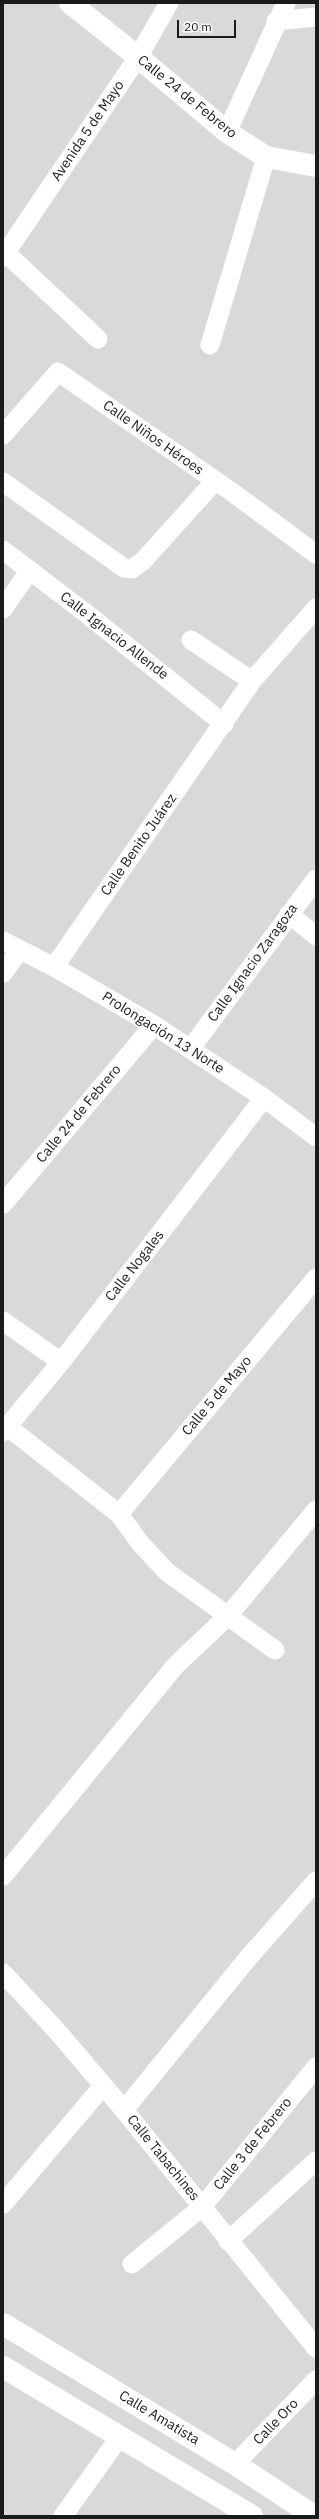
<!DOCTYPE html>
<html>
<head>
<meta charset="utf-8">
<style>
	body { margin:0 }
	#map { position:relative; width:319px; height:2519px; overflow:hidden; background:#e6ede0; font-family:"IBM Plex Sans",sans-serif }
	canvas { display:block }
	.frame { position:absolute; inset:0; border:4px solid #1b1b1b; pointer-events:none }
	.scale { position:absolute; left:177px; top:20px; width:59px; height:18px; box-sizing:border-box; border:2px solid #1b1b1b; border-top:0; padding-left:5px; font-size:12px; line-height:14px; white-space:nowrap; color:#1b1b1b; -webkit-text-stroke:3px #fff; paint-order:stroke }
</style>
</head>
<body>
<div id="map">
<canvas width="319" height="2519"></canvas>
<div class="frame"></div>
<div class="scale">20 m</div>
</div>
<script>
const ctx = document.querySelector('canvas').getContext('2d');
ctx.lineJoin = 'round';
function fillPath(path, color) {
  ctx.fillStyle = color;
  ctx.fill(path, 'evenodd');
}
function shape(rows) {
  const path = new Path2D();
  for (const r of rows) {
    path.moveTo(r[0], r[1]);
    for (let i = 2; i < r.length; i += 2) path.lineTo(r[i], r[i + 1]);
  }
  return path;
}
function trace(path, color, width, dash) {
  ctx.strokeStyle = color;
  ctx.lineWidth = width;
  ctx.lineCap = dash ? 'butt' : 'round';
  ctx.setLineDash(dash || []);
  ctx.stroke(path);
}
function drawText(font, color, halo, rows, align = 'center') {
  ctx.font = font + ' "IBM Plex Sans",sans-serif';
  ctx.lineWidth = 3;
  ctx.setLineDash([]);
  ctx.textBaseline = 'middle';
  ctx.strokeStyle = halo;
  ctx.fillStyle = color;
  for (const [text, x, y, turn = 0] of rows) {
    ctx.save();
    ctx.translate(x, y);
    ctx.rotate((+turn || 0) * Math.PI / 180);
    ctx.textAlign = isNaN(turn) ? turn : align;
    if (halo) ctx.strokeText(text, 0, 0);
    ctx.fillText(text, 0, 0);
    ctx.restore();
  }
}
const residential = shape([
	[3,3,316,3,316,2516,3,2516]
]);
const minor = shape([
	[276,21,316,17],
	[227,132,286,3],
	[6,253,98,339],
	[3,257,138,57,169,3],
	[210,345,266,157],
	[3,435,58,372,232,492,316,554],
	[3,482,124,568,132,569,143,561,215,481],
	[3,550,87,614,224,724],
	[3,609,30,570],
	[191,640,252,681],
	[289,914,316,936],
	[3,941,54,967,154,1025,264,1098,316,1137],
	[54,967,252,681,316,608],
	[3,973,20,950],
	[191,1048,316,879],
	[3,1204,154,1025],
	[3,1321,61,1362],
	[8,1427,119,1514,140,1543,167,1572,275,1650],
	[3,1432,61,1362,264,1098],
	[119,1514,316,1278],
	[3,1876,176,1665,228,1616,316,1510],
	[3,1973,57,2031,124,2110,316,2348],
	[124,2110,248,1958,316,1881],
	[3,2204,103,2086],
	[228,2241,316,2161],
	[132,2264,202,2207,316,2067],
	[235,2464,316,2380],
	[63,2516,119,2438]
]);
const tertiary = shape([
	[70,3,138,57,227,132,266,157,316,166],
	[3,2324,235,2464,314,2516],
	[3,2367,252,2516]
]);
const streetNames = [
	["Calle 24 de Febrero",187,97,39],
	["Avenida 5 de Mayo",88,131,-56],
	["Calle Niños Héroes",153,438,35],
	["Calle Ignacio Allende",114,636,38],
	["Calle Benito Juárez",139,845,-55],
	["Calle Ignacio Zaragoza",253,963,-54],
	["Prolongación 13 Norte",163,1033,32],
	["Calle 24 de Febrero",79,1114,-50],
	["Calle Nogales",135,1266,-52],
	["Calle 5 de Mayo",217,1396,-50],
	["Calle 3 de Febrero",253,2144,-51],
	["Calle Tabachines",163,2158,51],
	["Calle Amatista",159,2418,31],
	["Calle Oro",276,2422,-46]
];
fillPath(residential, '#d9d9d8');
trace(minor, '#fff', 19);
trace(tertiary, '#fff', 22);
drawText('14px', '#1b1b1b', '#fff', streetNames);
</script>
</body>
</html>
